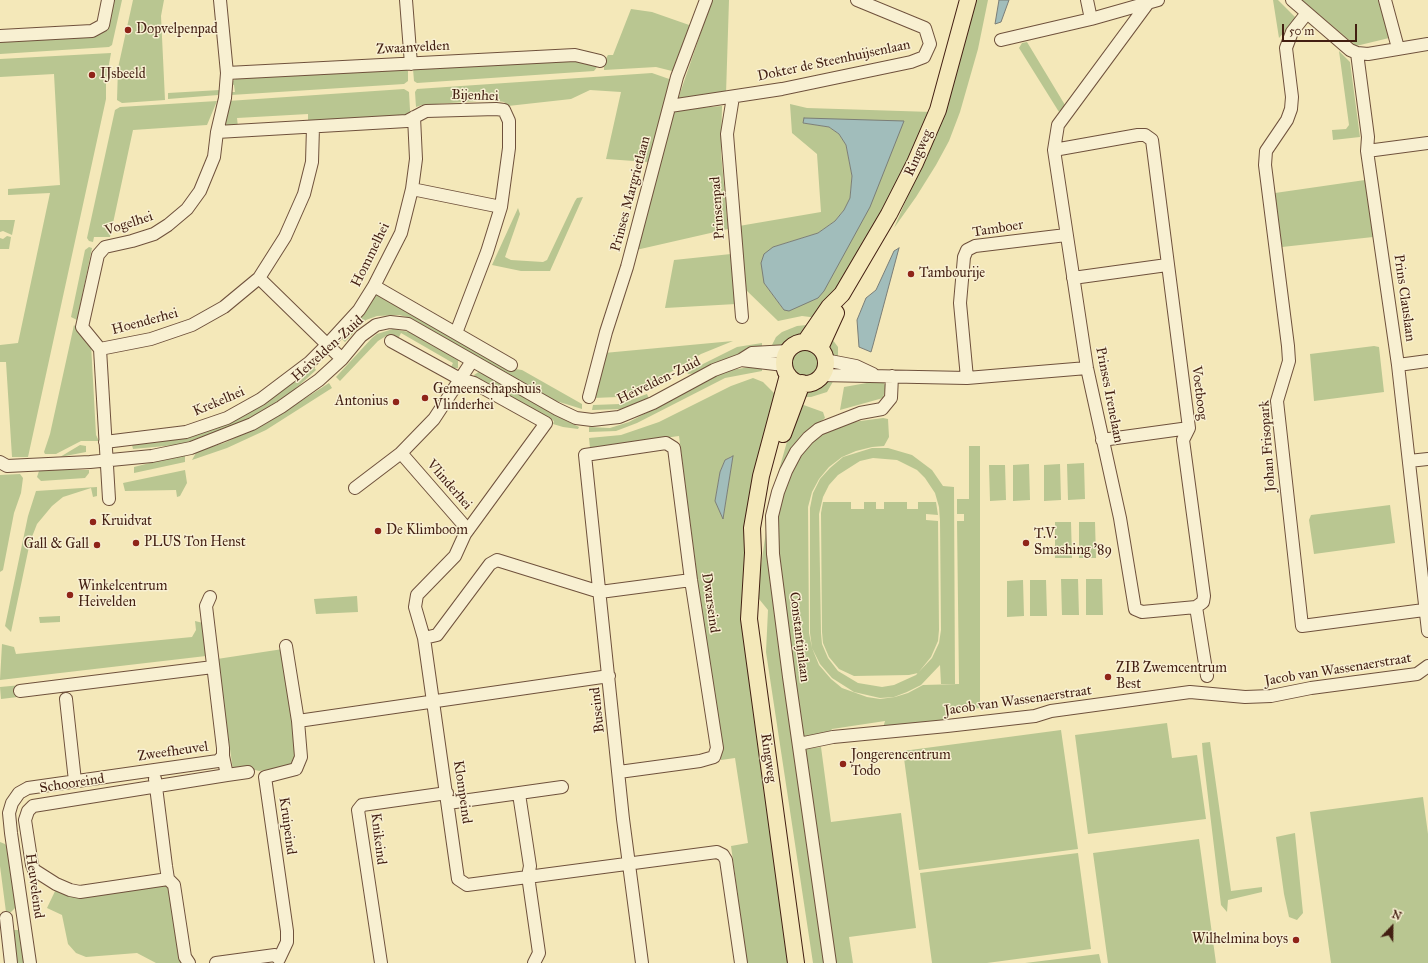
<!DOCTYPE html>
<html>
<head>
<meta charset="utf-8">
<style>
	body { margin:0 }
	#map { position:relative; width:1428px; height:963px; overflow:hidden; background:#f4e8b9; font-family:"IM FELL Great Primer",serif }
	canvas { display:block }
	.north { position:absolute; left:1372px; top:907px; width:40px; height:40px; -webkit-text-stroke:3px #f8f0d2; paint-order:stroke; rotate:22deg; font-size:11px; font-weight:700; line-height:16px; text-align:center; color:#431f12 }
	.north::after { content:''; display:block; margin:auto; width:14px; height:18px; background:#431f12; clip-path:polygon(50% 0,100% 100%,50% 72%,0 100%) }
	.scale { position:absolute; left:1282px; top:24px; width:75px; height:18px; box-sizing:border-box; border:2px solid #431f12; border-top:0; padding-left:5px; font-size:12px; line-height:14px; white-space:nowrap; color:#431f12; -webkit-text-stroke:3px #f8f0d2; paint-order:stroke }
</style>
</head>
<body>
<div id="map">
<canvas width="1428" height="963"></canvas>
<div class="north">N</div>
<div class="scale">50 m</div>
</div>
<script>
const ctx = document.querySelector('canvas').getContext('2d');
ctx.lineJoin = 'round';
function fillPath(path, color) {
  ctx.fillStyle = color;
  ctx.fill(path, 'evenodd');
}
function shape(rows) {
  const path = new Path2D();
  for (const r of rows) {
    if (r.length === 3) {
      path.moveTo(r[0] + r[2], r[1]);
      path.arc(r[0], r[1], r[2], 0, 2 * Math.PI);
      continue;
    }
    path.moveTo(r[0], r[1]);
    for (let i = 2; i < r.length; i += 2) path.lineTo(r[i], r[i + 1]);
  }
  return path;
}
function trace(path, color, width, dash) {
  ctx.strokeStyle = color;
  ctx.lineWidth = width;
  ctx.lineCap = dash ? 'butt' : 'round';
  ctx.setLineDash(dash || []);
  ctx.stroke(path);
}
function drawText(font, color, halo, rows, align = 'center') {
  ctx.font = font + ' "IM FELL Great Primer",serif';
  ctx.lineWidth = 3;
  ctx.setLineDash([]);
  ctx.textBaseline = 'middle';
  ctx.strokeStyle = halo;
  ctx.fillStyle = color;
  for (const [text, x, y, turn = 0] of rows) {
    ctx.save();
    ctx.translate(x, y);
    ctx.rotate((+turn || 0) * Math.PI / 180);
    ctx.textAlign = isNaN(turn) ? turn : align;
    if (halo) ctx.strokeText(text, 0, 0);
    ctx.fillText(text, 0, 0);
    ctx.restore();
  }
}
const green = shape([
	[114,0,122,0,112,45,109,47,0,54,0,41,96,35,105,31,111,19],
	[133,0,164,0,161,16,165,100,122,103,117,100,118,68],
	[712,0,729,0,726,94,678,99],
	[974,0,988,0,978,49,960,112,949,141,936,165,916,197,894,228,944,112,961,57],
	[1273,0,1278,0,1296,18,1279,38],
	[1302,0,1383,0,1391,27,1389,38,1356,46],
	[631,9,652,12,692,26,675,70,672,71,656,67,604,70,604,62,608,55,613,55],
	[1027,42,1065,105,1059,112,1019,48,1022,43],
	[1339,51,1350,62,1360,137,1333,140,1332,130,1346,129,1349,125],
	[111,53,106,81,106,99,28,457,12,457,6,362,0,362,0,345,18,343,50,193,8,195,8,189,60,185,54,74,0,77,0,59],
	[573,57,595,64,597,67,594,71,417,83,414,81,413,69],
	[403,67,408,71,408,81,404,84,231,95,231,92,235,92,234,85,230,84,234,80,238,78],
	[652,73,672,80,648,162,606,159,621,92,590,90,571,99,508,106,504,102,492,100,422,105,416,107,415,92,417,89],
	[404,89,409,92,410,110,410,114,404,117,308,123,308,114,237,118,238,127,232,128,226,125,224,121,228,101],
	[220,90,218,95,168,99,168,93],
	[217,101,207,125,133,130,110,237,94,237,93,242,89,241,87,238,115,110,120,107],
	[790,104,807,108,932,112,873,234,818,318,802,316,778,321,745,289,739,226,821,212,817,154,792,133],
	[904,121,784,310,764,283,773,247,818,233,835,221,844,210,850,198,852,176,846,145,839,134,829,127,803,123],
	[722,106,721,153,728,229,636,250,675,110],
	[1365,180,1373,237,1282,247,1275,193],
	[583,197,550,271,521,271,492,265,518,208,520,214,505,257,511,260,543,262,547,260,575,201,577,198],
	[0,220,15,220,12,235,3,231,0,232],
	[7,236,11,237,9,249,0,249,0,238,3,239],
	[89,247,92,248,77,320,71,317,85,250],
	[731,254,736,304,665,308,674,260],
	[376,294,379,294,509,368,522,370,582,404,582,409,553,400,411,318,399,315,377,316,366,320,345,342,339,336],
	[74,325,91,344,96,435,99,441,81,441,56,454,45,454,44,452,50,434],
	[807,325,806,333,791,339,779,347,771,347,776,337,782,332,797,326],
	[393,329,409,332,458,359,458,368,450,369,453,363,401,333,398,339,386,336,378,341,340,381,336,377,372,338,377,334],
	[832,339,838,347,838,359,828,350],
	[733,341,701,354,661,378,618,397,593,398,604,353],
	[762,343,762,348,746,350,700,373,688,374,687,372,737,347],
	[1374,346,1379,347,1384,392,1314,401,1310,354],
	[805,363,13],
	[762,365,762,371,725,378,637,423,616,431,589,432,589,427,610,428,629,422,725,371],
	[313,366,316,370,291,393,245,421,202,438,176,445,133,449,132,445,161,442,261,405,277,395,284,386,290,385,298,380],
	[480,371,559,417,579,427,578,429,563,427,553,424,554,421,512,397,495,392,495,387,482,380,477,381,474,375],
	[753,378,763,382,776,395,747,546,792,963,747,963,731,846,748,843,735,758,721,760,679,436,590,448,589,438,621,435,659,422,731,386],
	[732,456,733,456,723,518,715,501,720,472,725,460],
	[835,378,827,392,811,397,804,397,806,389,824,380],
	[878,381,882,381,886,386,883,398,840,410,844,387],
	[329,383,332,388,266,430,227,448,192,460,197,451,224,443,267,423],
	[647,394,649,399,621,409,592,410,593,405,620,404],
	[798,403,823,412,825,418,815,426,773,491],
	[883,418,888,419,889,437,884,446,872,447,856,451,842,457,829,467,819,479,812,492,808,507,809,633,812,648,819,665,831,679,842,688,867,697,880,699,895,697,908,693,923,685,959,684,957,521,964,521,964,514,957,514,957,499,969,499,969,446,980,446,980,708,946,712,947,721,883,728,885,721,832,729,830,732,804,739,775,540,775,519,782,492,800,455,822,431,853,422],
	[80,445,86,446,86,452,60,457],
	[872,448,888,448,912,455,932,470,943,486,954,487,955,684,941,684,940,665,921,685,907,692,894,697,880,698,854,692,832,678,820,664,812,648,810,633,810,508,813,493,820,479,830,468,843,457],
	[873,458,897,460,917,470,925,478,935,493,939,507,940,521,941,630,939,643,932,658,916,675,894,685,882,687,858,683,838,671,828,658,822,644,821,633,819,514,823,497,829,485,838,475,860,461],
	[185,454,185,462,134,473,134,467],
	[1084,463,1085,499,1068,500,1067,464],
	[1029,464,1030,500,1013,501,1013,465],
	[1060,464,1061,500,1044,501,1044,465],
	[989,465,1005,465,1006,500,990,501],
	[42,470,89,470,89,473,85,478,41,481,37,477,39,471],
	[185,470,187,483,180,496,177,497,176,490,125,491,123,483],
	[20,474,23,478,21,493,14,513,3,570,0,572,0,475],
	[97,487,97,496,93,497,91,488,63,497,52,506,37,524,30,542,11,632,5,626,28,516,36,491],
	[823,502,851,502,851,509,864,509,864,502,876,502,876,509,884,509,884,502,907,502,907,509,918,509,918,502,936,502,938,515,926,514,926,520,938,521,939,630,938,641,931,657,918,673,909,675,854,676,839,669,829,657,823,643,822,632,821,513],
	[1390,505,1395,543,1314,554,1309,520,1311,515],
	[768,518,766,541,825,963,813,963,766,652,768,610,759,599,759,579],
	[1055,522,1071,522,1072,558,1055,558],
	[1079,522,1095,522,1096,558,1079,558],
	[1078,579,1079,615,1062,615,1061,579],
	[1086,579,1102,579,1103,615,1086,615],
	[1023,580,1024,616,1007,617,1007,581],
	[1030,580,1046,580,1047,616,1030,616],
	[357,596,358,612,316,614,314,599],
	[60,616,60,622,40,623,39,617],
	[195,621,203,623,206,656,0,680,2,644,14,647,16,654,192,637,196,630],
	[283,649,298,757,292,766,259,771,251,769,233,770,217,659],
	[76,680,77,690,1,699,0,687],
	[1167,723,1172,758,1197,755,1206,819,1088,834,1075,735],
	[1061,730,1078,849,919,870,903,751],
	[1210,742,1231,891,1262,887,1262,892,1228,900,1227,912,1221,905,1203,755,1202,743],
	[821,747,831,822,901,813,916,928,849,937,853,963,836,963,805,749],
	[1423,797,1428,834,1428,963,1331,963,1310,812],
	[1295,833,1303,913,1297,920,1289,917,1284,894,1276,837],
	[1199,839,1216,963,1108,963,1093,853],
	[0,842,5,844,8,848,16,907,11,912,6,912,0,866],
	[1078,853,1091,949,987,963,932,963,920,873],
	[164,882,170,886,182,963,156,963,137,953,86,957,76,953,68,944,62,915,47,908,57,887,75,894],
	[14,930,19,930,24,963,15,963,11,934],
	[1099,954,1101,963,1025,963]
]);
const water = shape([
	[999,0,1009,0,1001,22,995,24,999,0],
	[804,118,904,121,870,207,824,291,818,298,789,311,784,310,764,283,761,263,764,254,773,247,818,233,835,221,844,210,850,198,852,176,846,145,839,134,829,127,803,123,804,118],
	[899,248,873,345,871,352,859,347,857,320,866,298,876,290,894,251,899,248],
	[733,456,723,519,715,501,720,472,725,460,733,456]
]);
const minor = shape([
	[406,0,411,64],
	[1087,0,1091,19],
	[1292,0,1350,50,1357,53,1368,137,1367,151,1398,365,1428,631],
	[1385,0,1398,48],
	[1307,13,1292,32,1286,48,1292,97,1291,109,1287,120,1266,151,1265,165,1288,346,1289,361,1277,401,1302,626,1424,610],
	[0,36,92,31,103,25,108,0],
	[1001,40,1091,19,1158,0],
	[1357,53,1368,54,1428,44],
	[227,73,575,55,600,61],
	[733,97,727,134,742,317],
	[670,106,782,89,911,62,924,57,930,44,925,28,857,0],
	[217,132,407,121,426,111,496,109,504,110,509,121,509,148,501,207,487,252,456,333],
	[1054,150,1138,135,1145,135,1152,140,1189,428,1183,440,1204,596,1203,602,1196,607,1142,612,1135,609,1120,518,1087,368,1054,150,1058,125,1148,3],
	[1367,151,1428,143],
	[412,189,501,207],
	[259,278,342,359],
	[1073,278,1167,265],
	[374,286,511,365],
	[391,341,460,379,474,383,546,423,465,534],
	[100,349,151,339,192,325,224,307,259,278,285,237,304,194,312,162,313,127],
	[741,360,784,365],
	[825,360,856,366,873,374],
	[472,361,434,419,401,453,462,523,465,534,455,556,417,595,415,607,424,638,458,879,467,885,717,852,723,855,726,860,741,963],
	[1398,365,1428,361],
	[821,375,967,378,1087,368],
	[967,378,960,303,964,257,967,250,975,246,1066,235],
	[589,397,606,332,627,267,677,77,706,0],
	[1102,440,1189,428],
	[105,442,186,432,227,418,261,399,310,362,326,346,359,310,374,286,401,233,412,189,416,159,414,117],
	[1409,461,1428,459],
	[0,462,7,466,90,462,152,456,191,448,252,424,281,407,319,380,342,359,361,336,376,325,390,322,408,324,557,409,576,418,592,420,619,417,653,403,714,370,741,360,752,353,788,351],
	[355,488,401,453],
	[109,499,100,349,82,327,98,255,105,247,132,241,154,234,168,225,187,209,200,191,214,157,217,132,225,98,227,73,220,0],
	[1196,607,1207,676],
	[424,638,437,635,490,564,497,560,600,592,691,580],
	[20,691,213,667],
	[66,699,75,781],
	[298,721,609,676],
	[799,744,833,737,947,726,1035,716,1051,711,1190,692,1245,697,1271,696,1311,688,1417,674,1428,666],
	[619,772,700,761,714,757,717,748,691,580,674,448,666,443,585,455,623,819,642,963],
	[227,775,248,772],
	[155,779,166,866,168,879,174,885,185,957,189,963],
	[519,794,530,866,528,876,539,953,534,963],
	[448,803,562,787],
	[168,879,80,892,70,890,56,884,34,870,32,865,25,820,28,811,33,806,227,775,223,756],
	[6,918,11,963],
	[279,959,287,942,287,931,265,777,296,769,301,757,298,721,286,646],
	[30,963,11,833,9,813,12,803,19,793,28,788,218,761,223,756,223,748,206,606,210,597],
	[216,963,275,955,279,959],
	[381,963,358,810,362,805,447,793],
	[830,963,789,677,773,554,772,516,778,492,786,471,796,452,808,438,819,429,860,413,882,409,891,398,892,376]
]);
const major = shape([
	[805,342,829,307,842,294,889,214,915,163,938,110,968,0],
	[805,363,21],
	[820,348,836,313],
	[788,375,761,476,752,528,753,553,749,619,796,963],
	[783,434,802,383]
]);
const markers = [
	[128,30,4,"#8f2418"],
	[92,75,4,"#8f2418"],
	[911,274,4,"#8f2418"],
	[425,398,4,"#8f2418"],
	[396,402,4,"#8f2418"],
	[93,522,4,"#8f2418"],
	[378,531,4,"#8f2418"],
	[136,543,4,"#8f2418"],
	[1026,543,4,"#8f2418"],
	[97,545,4,"#8f2418"],
	[70,595,4,"#8f2418"],
	[1108,677,4,"#8f2418"],
	[843,764,4,"#8f2418"],
	[1296,940,4,"#8f2418"]
];
const poiNames = [
	["Dopvelpenpad",136,30],
	["IJsbeeld",100,75],
	["Tambourije",919,274],
	["Gemeenschapshuis",433,390],
	["Vlinderhei",433,406],
	["Antonius",388,402,"right"],
	["Kruidvat",101,522],
	["De Klimboom",386,531],
	["T.V.",1034,535],
	["Smashing '89",1034,551],
	["PLUS Ton Henst",144,543],
	["Gall & Gall",89,545,"right"],
	["Winkelcentrum",78,587],
	["Heivelden",78,603],
	["ZIB Zwemcentrum",1116,669],
	["Best",1116,685],
	["Jongerencentrum",851,756],
	["Todo",851,772],
	["Wilhelmina boys",1288,940,"right"]
];
const streetNames = [
	["Zwaanvelden",413,48,-3],
	["Dokter de Steenhuijsenlaan",834,61,-12],
	["Bijenhei",475,96,2],
	["Ringweg",919,153,-66],
	["Prinses Margrietlaan",631,194,-75],
	["Prinsenpad",718,208,-94],
	["Vogelhei",129,224,-18],
	["Tamboer",998,229,-9],
	["Hommelhei",371,255,-64],
	["Prins Clauslaan",1404,298,82],
	["Hoenderhei",145,322,-15],
	["Heivelden-Zuid",328,349,-42],
	["Heivelden-Zuid",659,381,-26],
	["Voetboog",1199,393,83],
	["Prinses Irenelaan",1109,395,79],
	["Krekelhei",219,402,-23],
	["Johan Frisopark",1268,446,-94],
	["Vlinderhei",449,485,49],
	["Dwarseind",710,603,82],
	["Constantijnlaan",799,637,83],
	["Jacob van Wassenaerstraat",1338,670,-9],
	["Jacob van Wassenaerstraat",1018,701,-8],
	["Buseind",598,710,-96],
	["Zweefheuvel",173,752,-8],
	["Ringweg",768,758,82],
	["Schooreind",72,784,-9],
	["Klompeind",462,792,82],
	["Kruipeind",287,826,82],
	["Knikeind",378,839,83],
	["Heuveleind",34,886,82]
];
fillPath(green, '#b9c691');
fillPath(water, '#a1bdbb');
trace(water, '#7b7e77', 1);
trace(minor, '#6f513c', 14);
trace(major, '#431f12', 18);
trace(minor, '#f8f0d2', 12);
trace(major, '#f4e8b9', 16);
for (const [x, y, r, color] of markers) {
  const dot = new Path2D();
  dot.arc(x, y, r, 0, 2 * Math.PI);
  ctx.fillStyle = color;
  ctx.fill(dot);
  trace(dot, '#f8f0d2', 1.5);
}
drawText('14px', '#431f12', '#f8f0d2', poiNames, 'left');
drawText('14px', '#431f12', '#f8f0d2', streetNames);
</script>
</body>
</html>
